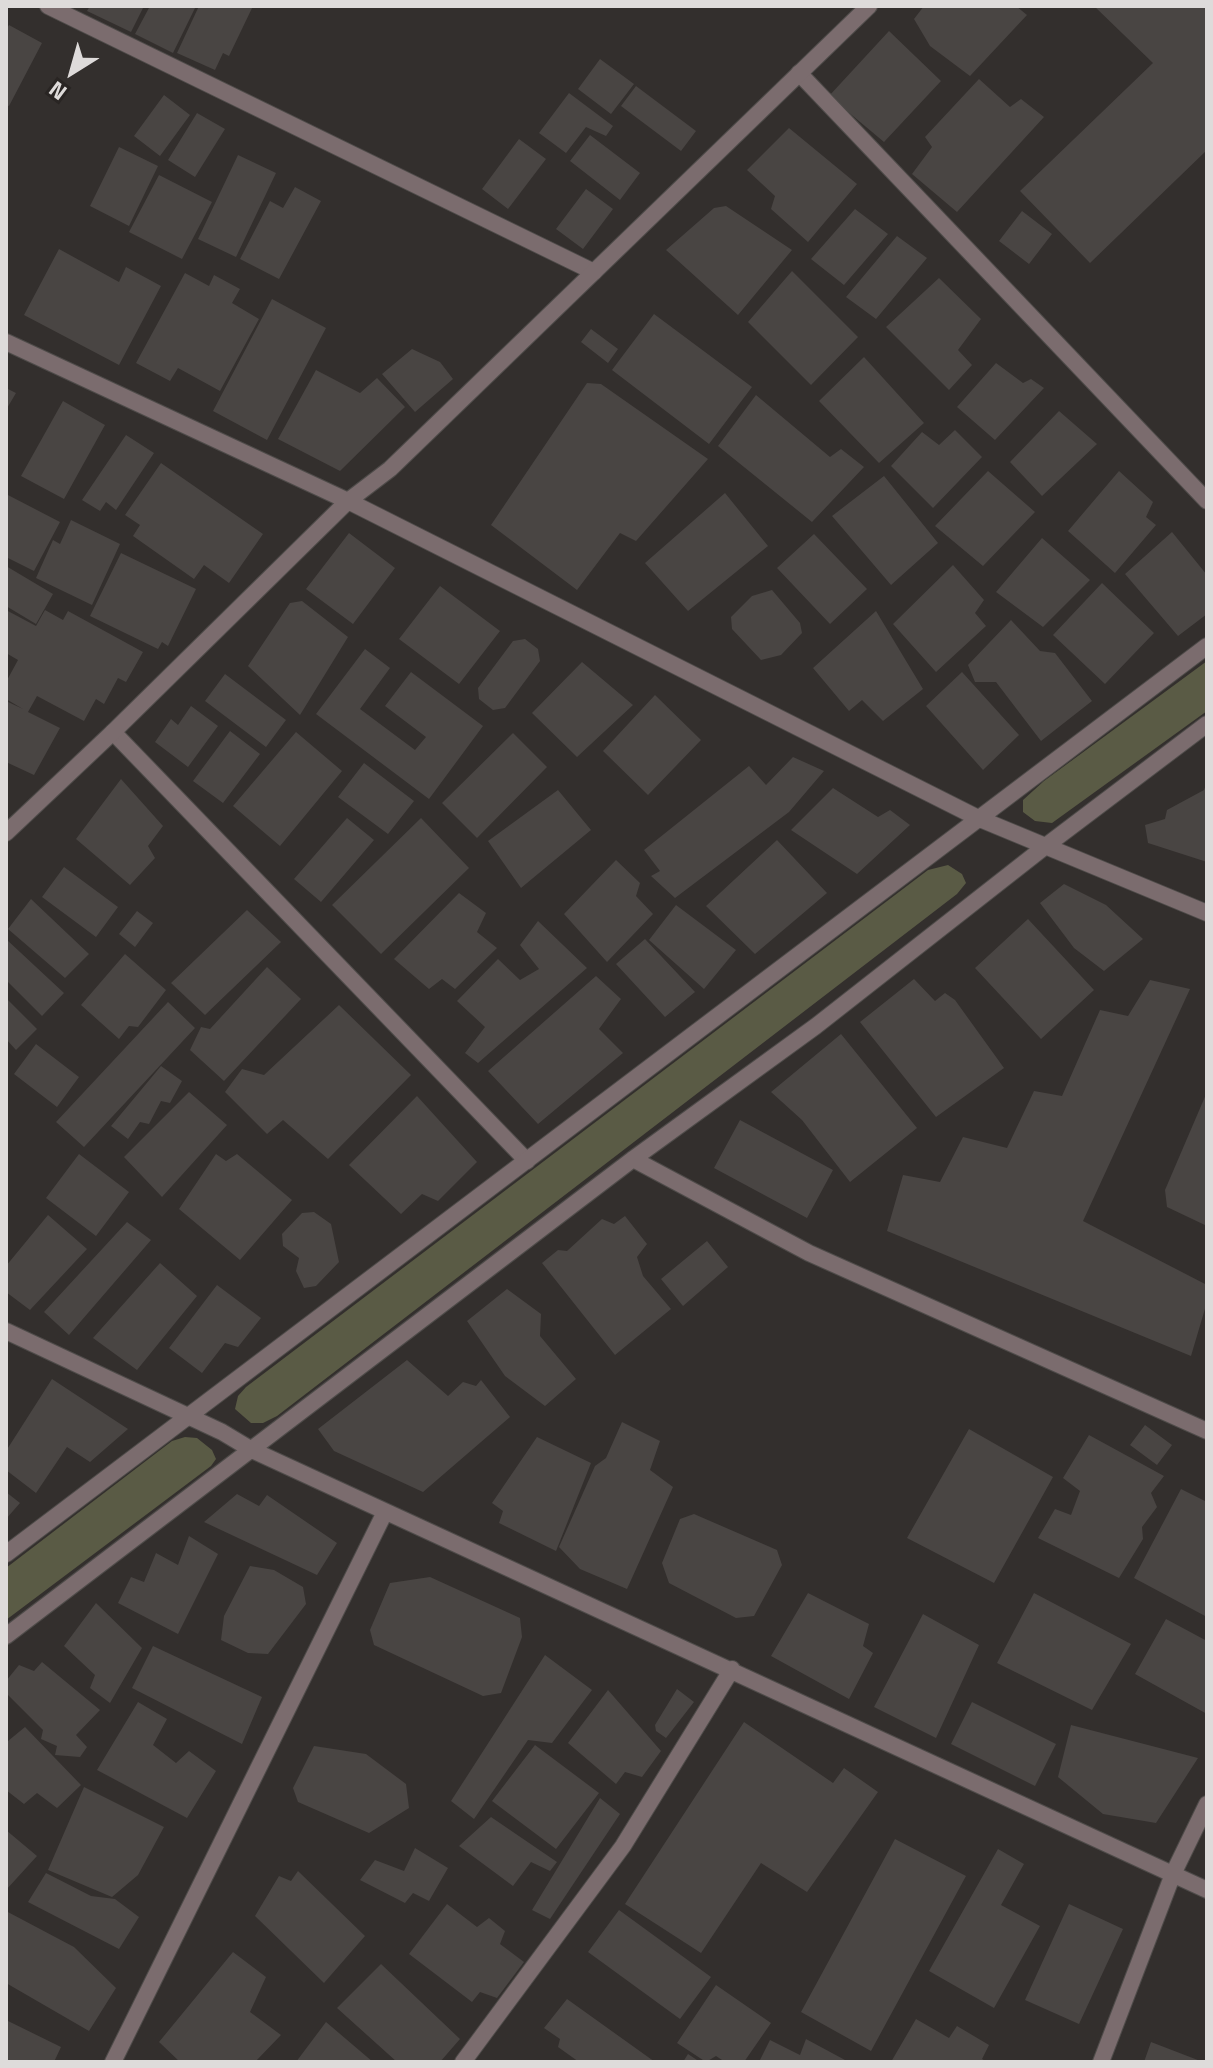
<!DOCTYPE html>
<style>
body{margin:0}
#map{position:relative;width:1213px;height:2068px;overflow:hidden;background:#332f2d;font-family:"Titillium Web",sans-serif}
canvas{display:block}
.frame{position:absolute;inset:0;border:8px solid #dedbda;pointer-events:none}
.north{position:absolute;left:32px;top:32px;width:80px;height:80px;-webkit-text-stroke:6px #292523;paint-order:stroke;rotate:217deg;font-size:22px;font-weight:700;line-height:32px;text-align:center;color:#dedbda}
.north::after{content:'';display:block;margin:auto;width:28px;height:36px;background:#dedbda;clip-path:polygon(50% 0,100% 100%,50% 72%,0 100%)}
</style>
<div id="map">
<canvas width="1213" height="2068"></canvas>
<div class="frame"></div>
<div class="north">N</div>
</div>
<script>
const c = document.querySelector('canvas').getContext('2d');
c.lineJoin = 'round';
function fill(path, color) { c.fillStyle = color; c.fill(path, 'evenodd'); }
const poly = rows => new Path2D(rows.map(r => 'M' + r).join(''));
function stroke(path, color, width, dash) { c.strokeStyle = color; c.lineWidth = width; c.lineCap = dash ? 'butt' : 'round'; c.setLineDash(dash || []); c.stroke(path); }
const green = poly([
 [1207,661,1207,711,1052,823,1035,821,1023,812,1023,800,1044,781],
 [948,865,962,874,966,883,957,894,277,1416,263,1423,251,1423,235,1409,238,1396,246,1387,928,870],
 [185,1437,197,1438,212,1450,216,1459,211,1466,6,1620,6,1568,172,1441]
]);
const building = poly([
 [90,6,144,6,131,32,87,11],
 [150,6,196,6,173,53,135,34],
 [199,6,253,6,229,56,223,53,215,70,177,53],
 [924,6,1016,6,1027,15,970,76,930,46,914,19],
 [1094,6,1207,6,1207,150,1090,263,1020,191,1153,63],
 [9,25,42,43,9,106,6,105,6,30],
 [889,31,941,81,884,142,829,96],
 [600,59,634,84,611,114,578,89],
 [979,79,1010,107,1021,99,1044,117,957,212,912,174,932,147,925,137],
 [636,86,696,131,681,151,621,106],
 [569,93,613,126,606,136,586,127,566,153,539,133],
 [164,95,190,115,160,156,134,136],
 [197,113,225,129,195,177,168,160],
 [789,128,857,184,808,242,771,209,775,196,747,170],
 [590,135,640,173,620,200,570,161],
 [519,139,546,159,508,209,482,189],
 [119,147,158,166,129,226,90,206],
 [238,155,276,173,236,257,198,239],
 [159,175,212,202,182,259,129,232],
 [295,187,321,201,279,279,240,259,270,201,283,208],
 [586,189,613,209,583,249,556,229],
 [726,206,792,250,738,315,666,250,714,208],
 [855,209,888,234,844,285,811,259],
 [1022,211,1052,234,1029,264,999,241],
 [897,236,927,258,876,319,846,297],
 [59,249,119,282,126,267,161,286,119,365,24,315],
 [792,271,858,337,811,385,748,322],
 [185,273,209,286,214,275,240,289,232,303,259,319,220,391,178,368,170,381,136,363],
 [939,278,981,319,958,350,972,365,949,390,886,327],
 [272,299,326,328,267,440,213,411],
 [654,314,752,387,709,444,612,370],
 [591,329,618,349,608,363,581,342],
 [412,349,440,362,453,379,415,412,382,374],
 [864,357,924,423,879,463,819,401],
 [996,363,1023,383,1031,379,1044,388,995,440,957,407],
 [316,370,360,393,377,378,405,407,340,471,278,439],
 [587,383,601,384,708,459,636,541,620,533,577,590,491,525],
 [6,388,16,393,6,410],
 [756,395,830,457,841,449,864,467,812,522,718,446],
 [63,401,105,425,64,499,21,476],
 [1059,411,1097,444,1042,496,1010,462],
 [955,430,982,457,933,508,891,466,922,432,939,445],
 [126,435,154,453,116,510,106,502,100,511,82,500],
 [161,463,263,534,229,583,204,565,194,579,133,536,140,525,125,515],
 [988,471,1035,512,983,566,935,526],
 [1119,471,1153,502,1146,517,1156,525,1115,573,1068,531],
 [884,476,938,543,891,585,832,516],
 [725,493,768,546,688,611,645,563],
 [6,494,60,522,34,571,6,557],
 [71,520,120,544,92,605,36,578,53,540,60,544],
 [1172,532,1207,575,1207,614,1178,636,1125,574],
 [349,533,395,568,353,624,306,589],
 [814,534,867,589,830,624,777,568],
 [1042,538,1090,580,1043,627,996,592],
 [121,553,196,589,168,646,162,642,158,649,90,616],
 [953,565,984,600,975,613,986,626,936,672,893,624],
 [6,566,53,594,36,624,6,606],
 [1102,583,1154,633,1105,684,1053,635],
 [440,586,500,631,459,684,399,639],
 [772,590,800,623,802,633,781,655,761,660,732,629,731,617,752,596],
 [302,601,348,637,300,715,248,666,290,603],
 [6,610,36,626,45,610,63,620,68,611,143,652,126,682,118,678,104,704,96,699,84,721,37,696,28,712,60,728,34,775,6,762,6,701,23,709,6,699,6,682,18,660,6,653],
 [876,611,923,689,883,721,862,700,849,711,813,668],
 [1011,620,1040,651,1055,653,1092,701,1041,741,996,682,975,682,968,665],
 [525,639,538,649,540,661,505,708,493,710,479,699,478,688,513,641],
 [365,649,390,668,360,709,415,750,426,737,385,706,411,672,483,726,429,799,316,714],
 [582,662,633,705,577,757,532,713],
 [962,672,1019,735,983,770,926,706],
 [225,674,286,720,266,747,205,701],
 [655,695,701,740,648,795,603,751],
 [191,706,218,726,188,767,155,742,171,719,178,725],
 [230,731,260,754,223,803,193,781],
 [296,732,342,771,280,846,233,806],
 [513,733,547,767,477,838,442,803],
 [793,757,824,771,789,812,675,898,651,876,660,871,644,850,749,766,766,785],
 [364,763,414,801,388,834,338,797],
 [121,779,163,826,148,846,155,858,130,885,76,839],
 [1207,782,1207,862,1148,843,1145,825,1165,819,1167,810,1204,790],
 [833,788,878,817,890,810,910,825,857,874,791,830],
 [558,790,591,830,521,888,488,841],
 [347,818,374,840,321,902,294,879],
 [421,818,469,868,381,954,332,905],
 [777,840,827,893,755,954,706,906],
 [616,860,640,883,636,896,653,914,607,962,564,914],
 [64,867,118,907,96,937,42,897],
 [1064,884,1106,905,1143,939,1104,971,1074,948,1040,903],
 [459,893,486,913,477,932,497,948,455,989,442,979,429,989,394,959],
 [31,899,89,954,65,978,8,929],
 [676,905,736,950,704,989,649,940],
 [247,910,281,942,205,1015,171,983],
 [137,911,153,923,135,947,119,934],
 [1028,919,1094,990,1041,1039,975,968],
 [538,921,587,968,478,1063,465,1053,485,1027,457,1001,498,959,520,980,539,969,520,945],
 [6,939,64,993,42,1016,6,980],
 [645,939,695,992,665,1017,616,964],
 [125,954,166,990,138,1027,129,1026,119,1039,81,1005],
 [267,967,301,999,224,1081,190,1050,201,1027,210,1029],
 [596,976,621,999,599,1029,623,1053,538,1124,488,1071],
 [914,979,935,1001,945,993,955,1000,1004,1068,936,1117,860,1022],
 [1150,980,1190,989,1083,1221,1207,1285,1207,1302,1191,1356,887,1231,903,1175,940,1182,963,1137,1007,1148,1034,1091,1062,1096,1100,1010,1128,1016],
 [6,998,37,1029,16,1050,6,1039],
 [168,1002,195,1028,84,1147,56,1122],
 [339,1005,411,1075,328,1159,283,1120,267,1134,225,1092,242,1069,264,1075],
 [841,1034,917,1128,850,1182,802,1120,771,1092],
 [36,1044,79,1077,57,1107,14,1074],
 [161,1066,182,1081,170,1103,161,1101,149,1124,140,1122,128,1139,111,1126],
 [189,1092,227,1125,162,1197,124,1157],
 [1207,1092,1207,1226,1167,1207,1165,1190],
 [417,1096,477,1162,438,1201,422,1194,401,1214,349,1165],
 [740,1120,833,1170,807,1218,714,1168],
 [79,1154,129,1192,96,1236,46,1198],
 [216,1154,226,1161,237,1154,292,1200,240,1260,179,1209],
 [314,1212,331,1224,339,1262,316,1286,304,1288,296,1271,299,1258,283,1246,282,1234,302,1213],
 [48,1215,87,1249,30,1310,6,1292,6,1266],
 [625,1216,647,1244,637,1257,643,1276,671,1309,615,1355,542,1263,558,1250,567,1251,602,1219,614,1224],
 [127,1222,151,1240,69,1335,44,1312],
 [707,1241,728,1267,683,1306,661,1279],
 [160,1263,197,1296,137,1370,93,1338],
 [217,1285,261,1318,238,1347,225,1343,202,1373,169,1348],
 [507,1289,541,1314,540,1336,576,1379,545,1406,505,1376,467,1321],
 [407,1360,448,1396,463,1382,476,1386,481,1380,510,1417,423,1492,334,1451,318,1429],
 [52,1379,128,1429,90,1462,67,1447,36,1493,6,1470,6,1451],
 [622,1422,660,1441,650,1470,673,1487,627,1589,580,1569,559,1547,595,1466,606,1458],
 [1145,1425,1172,1445,1157,1465,1130,1445],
 [969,1429,1053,1477,994,1583,907,1538],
 [1089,1435,1164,1476,1151,1493,1157,1507,1142,1527,1143,1539,1119,1578,1038,1538,1055,1509,1071,1515,1080,1491,1063,1478],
 [537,1437,591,1463,556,1551,499,1523,503,1511,492,1503],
 [1181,1489,1207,1502,1207,1617,1134,1578],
 [6,1492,20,1503,6,1519],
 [237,1494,259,1506,267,1495,337,1543,317,1575,204,1522],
 [694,1514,777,1550,782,1565,754,1616,736,1618,669,1583,662,1563,680,1519],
 [189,1536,218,1554,178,1634,118,1603,131,1577,144,1582,156,1553,178,1565],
 [250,1566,274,1570,303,1587,306,1604,268,1654,248,1653,221,1640,224,1616],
 [430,1577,520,1618,522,1637,501,1693,483,1696,374,1645,370,1630,390,1583],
 [808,1593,869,1624,863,1646,873,1653,849,1699,771,1656],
 [1034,1593,1131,1644,1092,1710,997,1663],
 [96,1603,142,1648,110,1703,90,1688,95,1675,64,1646],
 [923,1614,979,1645,936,1738,874,1707],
 [1166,1619,1207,1641,1207,1714,1135,1674],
 [153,1646,262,1697,242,1744,132,1688],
 [545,1655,592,1690,552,1743,528,1740,474,1819,451,1801],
 [42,1662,100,1710,76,1735,87,1747,80,1757,55,1755,57,1746,41,1739,43,1730,6,1693,6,1681,19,1665,34,1671],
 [677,1689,694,1702,666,1738,656,1731,655,1725],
 [608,1690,661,1751,642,1777,625,1772,616,1784,568,1743],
 [138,1702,167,1719,153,1745,176,1763,189,1751,216,1771,187,1818,97,1770],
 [972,1702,1056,1744,1035,1786,951,1744],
 [744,1722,833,1783,844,1768,878,1792,807,1892,761,1863,701,1953,625,1904],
 [1071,1725,1198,1758,1156,1823,1103,1814,1058,1777],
 [25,1727,81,1785,57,1808,37,1793,24,1804,6,1790,6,1738,8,1741],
 [535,1745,599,1793,556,1849,492,1801],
 [314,1746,366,1754,406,1784,409,1808,369,1833,298,1802,293,1788],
 [84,1787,164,1827,138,1875,112,1897,48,1870],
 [600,1798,620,1814,550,1919,532,1910],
 [491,1817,557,1862,550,1871,531,1862,513,1886,459,1846],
 [6,1830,37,1856,6,1890],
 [895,1839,966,1876,871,2051,801,2012],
 [415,1848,448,1868,429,1901,413,1893,405,1903,360,1880,375,1860,404,1871],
 [998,1849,1024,1864,1001,1905,1040,1926,994,2008,929,1971],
 [298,1871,365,1936,324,1983,255,1916,279,1876,291,1881],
 [46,1873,91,1896,115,1899,139,1917,119,1949,28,1902],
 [447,1904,477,1927,489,1918,505,1931,500,1944,524,1962,497,1998,480,1992,472,2002,409,1954],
 [1069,1904,1123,1929,1079,2024,1025,2000],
 [619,1910,711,1977,680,2019,588,1952],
 [6,1911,74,1947,116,1988,89,2031,6,1983],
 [233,1952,266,1977,250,2012,281,2035,255,2062,180,2062,159,2042],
 [381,1964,460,2039,440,2062,397,2062,337,2008],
 [716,1985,771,2023,744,2062,725,2062,716,2056,706,2062,677,2043],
 [567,1999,655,2062,579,2062,558,2047,560,2039,544,2028],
 [916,2019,949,2038,957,2026,989,2045,982,2059,987,2062,891,2062],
 [6,2020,61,2047,54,2062,6,2062],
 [326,2022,373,2062,296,2062],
 [806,2039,845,2060,843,2062,759,2062,770,2040,800,2055],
 [1151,2042,1203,2062,1144,2062],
 [688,2054,700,2062,683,2062]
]);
const lane = poly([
 [48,6,594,272],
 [799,73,1207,501],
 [113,732,527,1161]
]);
const street = poly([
 [6,342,348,501,980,819,1207,913],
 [6,833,113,732,348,501,390,469,869,6],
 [633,1159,809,1253,1207,1431],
 [6,1331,222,1432,252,1450,1207,1890],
 [6,1554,1207,646],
 [6,1636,633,1159,816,1026,1047,845,1207,724],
 [113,2062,385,1512],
 [463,2062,623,1846,732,1669],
 [1101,2062,1173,1874,1207,1804]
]);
fill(green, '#5a5b45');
fill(building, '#494543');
stroke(lane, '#4e4b49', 18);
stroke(street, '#4e4b49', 18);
stroke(lane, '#7b6c6e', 16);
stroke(street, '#7b6c6e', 16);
</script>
